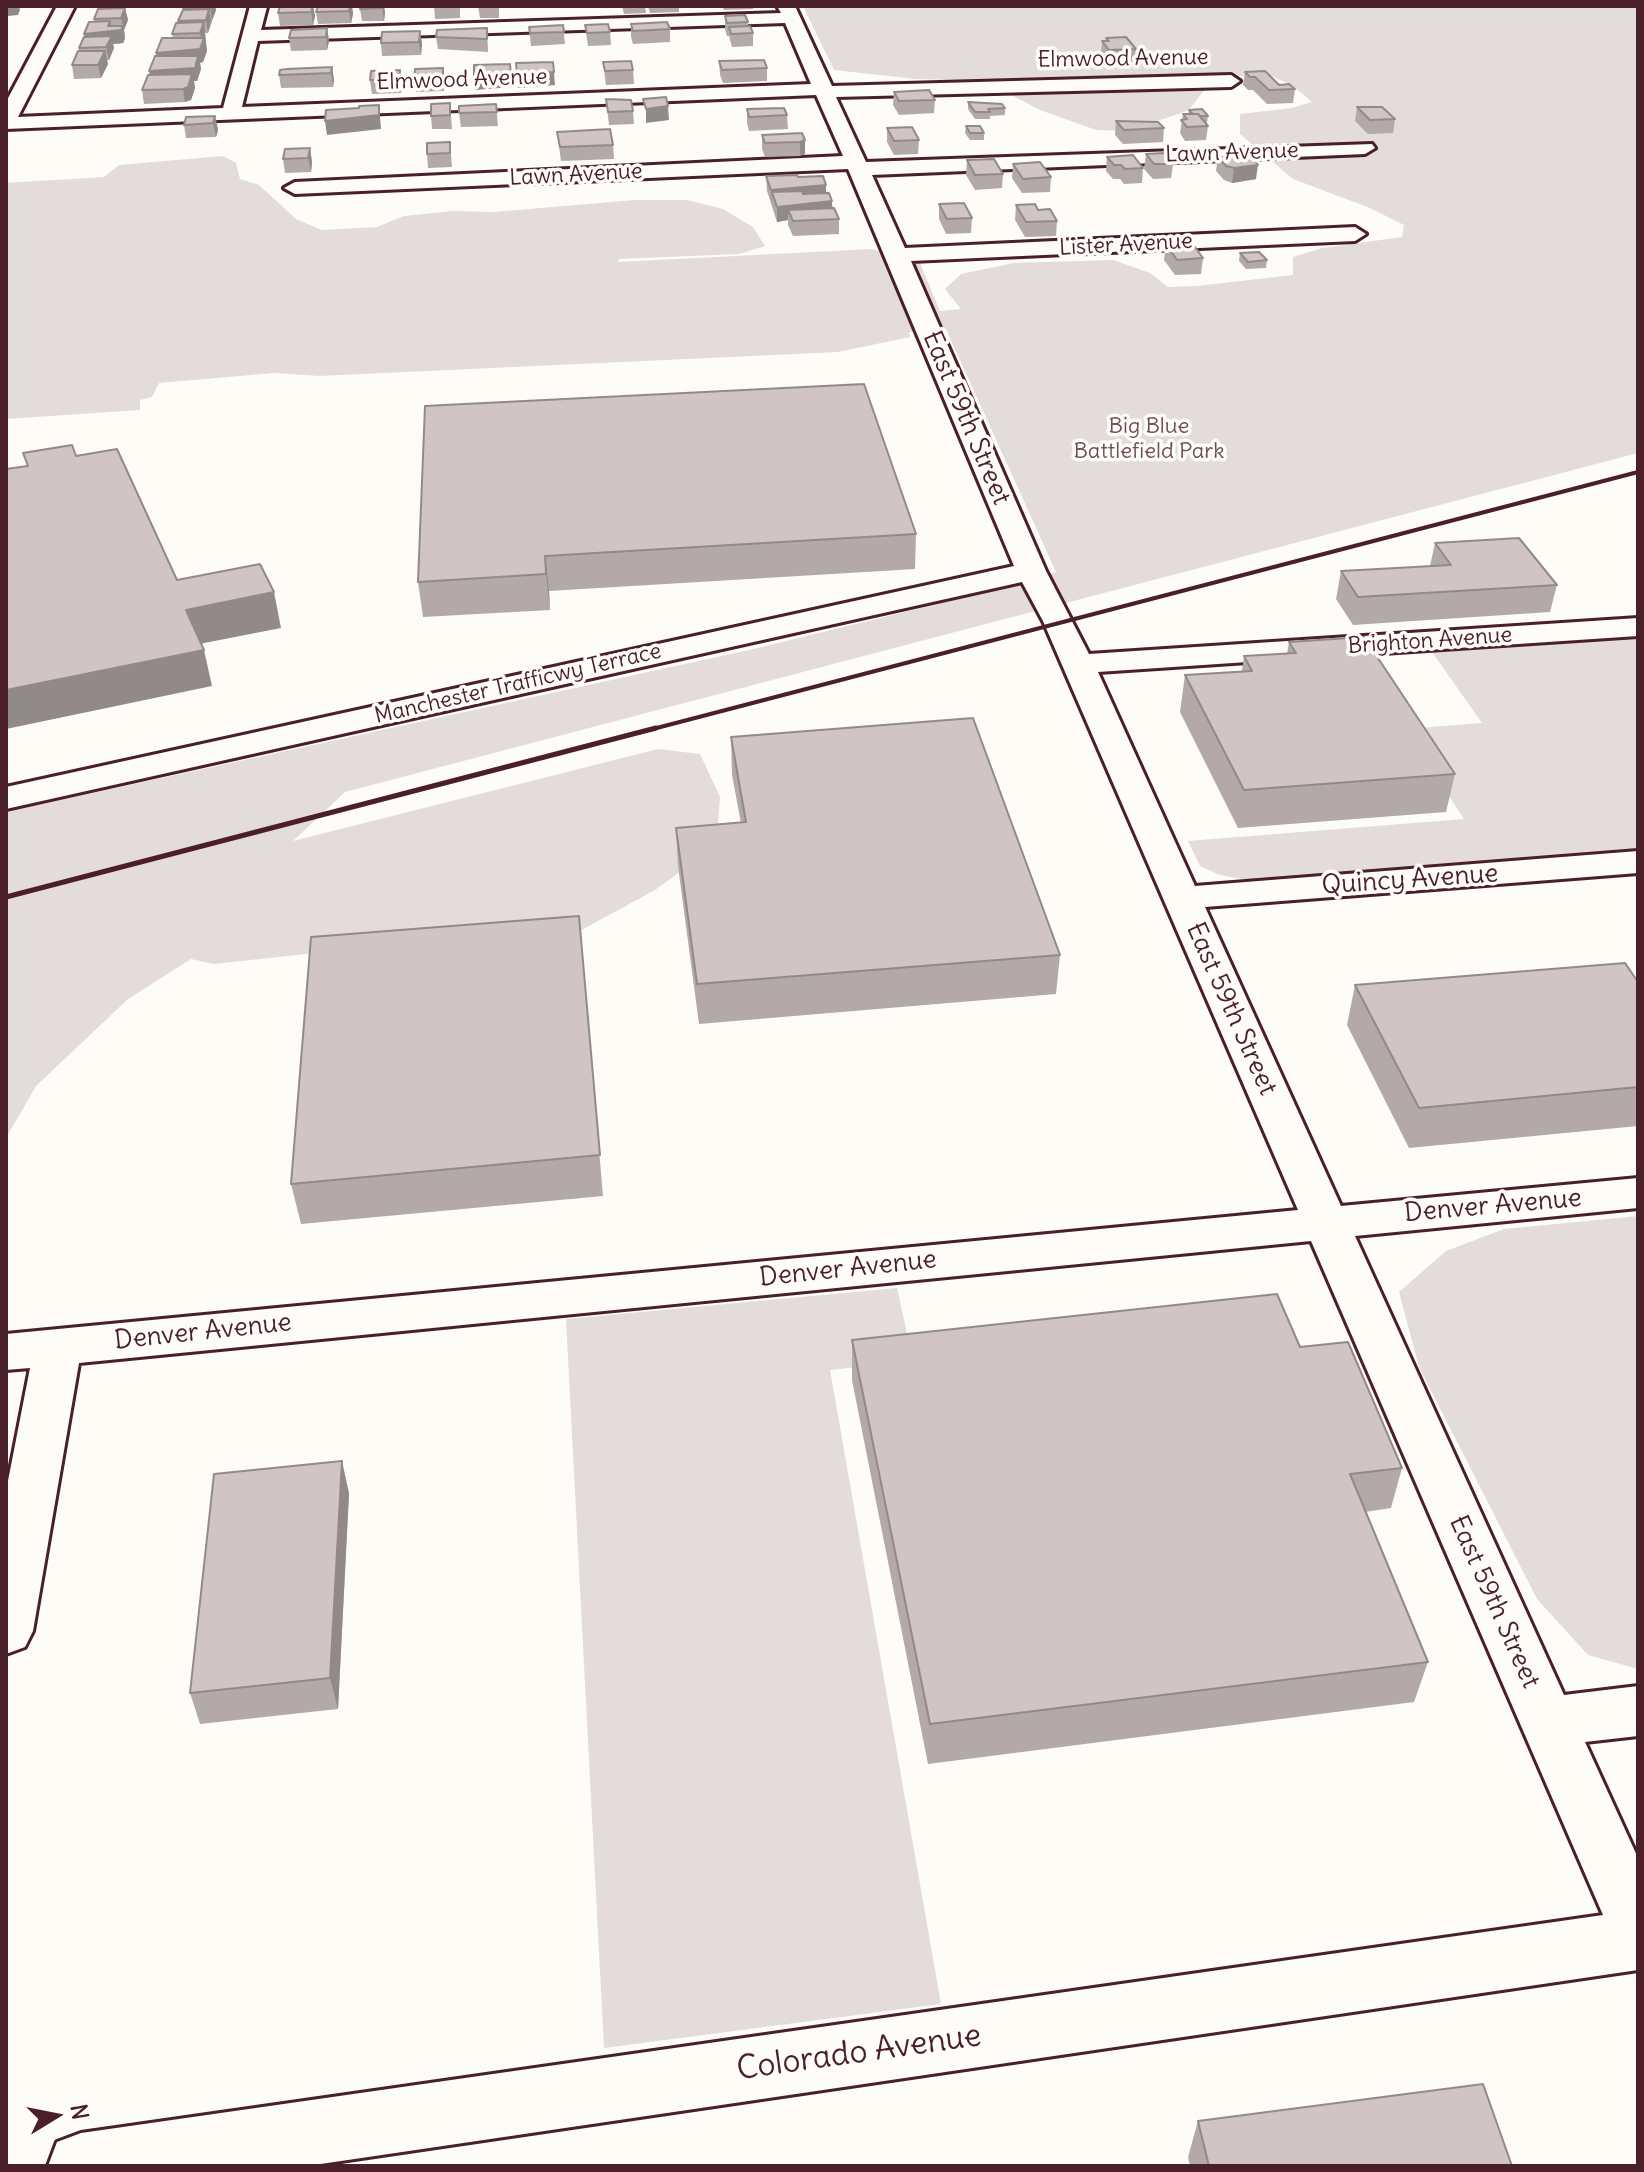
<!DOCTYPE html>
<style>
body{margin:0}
#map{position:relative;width:1644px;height:2172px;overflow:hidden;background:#fdfcf7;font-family:Delius,sans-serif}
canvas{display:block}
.frame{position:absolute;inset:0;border:8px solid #4a1f2b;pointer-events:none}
.north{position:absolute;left:16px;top:2076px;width:80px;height:80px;-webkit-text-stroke:6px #fdfcf7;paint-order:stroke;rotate:80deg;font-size:22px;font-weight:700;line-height:32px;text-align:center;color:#4a1f2b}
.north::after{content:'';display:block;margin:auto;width:28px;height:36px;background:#4a1f2b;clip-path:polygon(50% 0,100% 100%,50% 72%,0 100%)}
</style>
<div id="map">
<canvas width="1644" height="2172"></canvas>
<div class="frame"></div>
<div class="north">N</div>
</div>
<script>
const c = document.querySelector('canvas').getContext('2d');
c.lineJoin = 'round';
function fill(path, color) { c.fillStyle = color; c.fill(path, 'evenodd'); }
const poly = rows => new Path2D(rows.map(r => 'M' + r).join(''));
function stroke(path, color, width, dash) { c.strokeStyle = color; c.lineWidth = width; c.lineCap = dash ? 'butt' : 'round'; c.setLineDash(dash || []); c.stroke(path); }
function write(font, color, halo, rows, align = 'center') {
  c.font = font + ' Delius,sans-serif'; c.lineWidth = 7; c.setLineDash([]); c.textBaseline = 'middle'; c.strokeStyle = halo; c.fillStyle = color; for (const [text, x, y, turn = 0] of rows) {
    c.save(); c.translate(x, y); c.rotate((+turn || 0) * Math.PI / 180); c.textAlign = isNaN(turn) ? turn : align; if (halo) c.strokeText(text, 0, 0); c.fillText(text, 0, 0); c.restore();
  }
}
const green = poly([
 [803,6,1638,6,1638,453,345,792,293,841,658,749,700,754,720,797,716,846,655,890,565,939,315,953,214,964,191,959,128,999,36,1086,6,1138,6,812,749,650,1016,585,1056,572,946,329,909,332,910,337,838,352,319,376,274,373,159,383,152,397,140,400,140,410,6,419,6,183,104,177,119,165,223,156,236,163,240,179,259,185,296,219,322,230,377,227,404,216,453,211,494,212,634,200,687,200,723,209,753,227,765,246,739,254,619,259,618,262,872,249,920,263,940,311,961,309,945,289,961,274,1014,263,1113,260,1150,273,1168,287,1197,286,1293,275,1293,257,1322,248,1402,237,1404,225,1370,208,1293,179,1240,134,1240,114,1292,108,1312,102,1292,85,1271,76,1215,76,1189,110,1129,131,1096,130,1040,110,984,81,916,79,834,70],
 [1638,637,1638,851,1259,882,1220,875,1200,866,1188,841,1464,819,1405,729,1482,723,1432,652],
 [1638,1216,1638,1669,1588,1655,1537,1599,1419,1367,1399,1292,1446,1251,1504,1229],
 [897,1288,913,1361,830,1370,941,2004,604,2048,566,1319]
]);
const minor = poly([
 [57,6,75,6,18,117,223,108,250,6,267,7,261,30,781,13,777,6,795,6,832,86,1231,75,1240,81,1231,87,836,97,866,162,1372,144,1375,148,1365,154,872,175,905,248,1355,227,1366,234,1355,241,911,261,1046,571,1089,654,1638,618,1638,636,1098,672,1195,886,1638,851,1638,873,1205,907,1341,1206,1638,1178,1638,1208,1355,1236,1564,1695,1638,1686,1638,1736,1585,1742,1638,1858,1638,1970,307,2166,48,2166,57,2142,81,2133,1603,1915,1311,1241,79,1363,33,1631,25,1647,6,1654,6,1491,30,1368,6,1370,6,1334,1298,1210,1043,621,1022,582,6,809,6,787,1014,566,848,169,295,194,284,188,295,182,843,156,816,95,6,129,6,102,57,6],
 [785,23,811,84,242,107,258,41,785,23]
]);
const railFar1 = poly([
 [649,730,1638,472]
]);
const rail = poly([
 [6,897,656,728]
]);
const wall = poly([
 [184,6,215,6,216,10,208,33,205,33,205,39,207,51,203,62,200,63,201,69,197,81,194,81,195,88,191,100,185,102,144,104,142,90,157,56,156,53,173,38,172,34,179,23,178,21],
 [313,6,315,16,313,25,280,26,278,13],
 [352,6,353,14,351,23,318,24,316,12],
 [384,6,385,13,384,21,362,21,360,9],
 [434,6,460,6,460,18,435,19],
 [478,6,499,6,499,18,480,18],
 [622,6,645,6,646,13,624,14],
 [648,6,679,6,679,12,650,13],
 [722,6,753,6,753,9,724,10],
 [125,8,128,20,124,30,125,38,123,43,113,44,114,48,109,60,107,60,108,64,101,78,74,79,72,65,79,51,79,48,84,37,84,34,95,22,94,19],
 [725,16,748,22,748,26,753,33,753,46,732,47,729,36,727,36,725,29],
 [631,24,670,29,670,42,633,44,631,37],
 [563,25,565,44,531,46,529,27],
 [585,25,610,32,611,45,588,46],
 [327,28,329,41,327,50,291,51,289,38],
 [487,28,488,52,438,49,436,37],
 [420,31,422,44,421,55,382,56,381,43],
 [1106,38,1136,49,1135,62,1108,63,1101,54,1102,41,1106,41],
 [719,61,767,68,767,81,723,83,720,75],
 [603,62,633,70,634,84,606,85],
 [332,67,334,80,333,87,281,88,279,75],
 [443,68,444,91,416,92,414,78],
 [400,70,402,83,401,93,372,94,370,80],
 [1245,72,1295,89,1293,103,1267,104,1253,90,1248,90,1243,85],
 [894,92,935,100,934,113,899,115,893,105],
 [606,99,633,111,634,124,609,125],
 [968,102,1005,108,1005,115,990,116,990,119,975,119,968,109],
 [450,103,452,129,432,129,431,116],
 [496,104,498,126,461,127,459,113],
 [1357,107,1395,119,1393,133,1368,134,1355,121],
 [747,109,787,115,788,129,749,131,747,123],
 [1189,110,1208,116,1207,123,1205,123,1208,126,1206,140,1185,141,1180,133,1183,114,1188,114],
 [215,116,218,130,216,137,186,138,184,125],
 [1116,121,1164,128,1163,142,1123,144,1115,135],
 [966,126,984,133,984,140,970,140,965,133],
 [887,128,919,140,918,154,894,155,887,142],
 [557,132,613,145,614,159,561,161],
 [802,133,805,154,800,156,765,157,762,149,762,135],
 [450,142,452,167,428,168,427,154],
 [310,148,312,162,311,172,285,173,283,159],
 [1146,154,1173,164,1171,178,1153,179,1144,169],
 [1107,157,1143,168,1142,183,1124,184,1120,179,1113,179,1106,171],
 [1218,157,1256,179,1232,183,1224,180,1216,171],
 [967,160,1003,174,1002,188,975,190,966,175],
 [1013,164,1051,177,1050,192,1022,193,1012,178],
 [766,176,798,177,826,193,839,219,839,234,793,236,788,225,788,220,777,222,767,191],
 [939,204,972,218,971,233,946,234,939,219],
 [1016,205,1038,210,1057,221,1056,236,1025,237,1015,220],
 [1166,244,1203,258,1201,274,1175,275,1164,260],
 [1240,253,1267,260,1266,268,1246,269,1239,261],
 [425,406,916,534,915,569,549,591,550,610,423,617,418,582],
 [1435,543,1557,585,1550,612,1353,625,1336,599,1341,571,1430,566],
 [1289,642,1455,774,1446,812,1238,828,1180,712,1185,675,1242,671,1244,656,1287,654],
 [731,737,1060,955,1056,994,699,1024,678,866,676,828,741,823,732,775],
 [579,916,603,1196,301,1224,291,1184],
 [1638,982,1638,1126,1409,1148,1347,1025,1355,985],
 [852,1340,1300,1347,1402,1468,1391,1508,1365,1512,1428,1662,1414,1702,928,1764,852,1380],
 [349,1493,338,1709,200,1724,190,1693],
 [1198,2121,1512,2166,1190,2166,1188,2157]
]);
const shadedWall = poly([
 [6,6,19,6,20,10,18,15,8,16,8,18,6,22],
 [210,6,215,6,216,10,212,20],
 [313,6,315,16,313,25,311,12],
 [350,6,352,6,353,14,351,23,349,11],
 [382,6,384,6,385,13,384,21],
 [125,8,128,20,124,30,125,38,123,43,113,44,114,48,109,60,106,47,86,46,84,34,110,21,112,31,123,26,121,18],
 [209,9,211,22,208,33,206,20],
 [204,22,207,51,203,62,200,63,201,69,197,81,194,81,195,88,191,100,185,102,183,89,152,84,149,71,159,66,156,53,202,45,200,33],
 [327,28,329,41,327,50,326,37],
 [420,31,422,44,421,55,419,42],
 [105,51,108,64,101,78,98,65],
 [332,67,334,80,333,87,331,73],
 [400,70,402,83,401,93,399,79],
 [554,72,555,85,518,88,517,75],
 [511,74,512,87,475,90,474,77],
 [379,105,381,129,327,135,325,121],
 [668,106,669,120,646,123,646,109],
 [215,116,218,130,216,137,213,123],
 [805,140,805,154,800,156,800,142],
 [310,148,312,162,311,172,308,158],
 [1258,165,1256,179,1232,183,1234,168],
 [826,185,826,199,772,192,772,204,771,190],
 [832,201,832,216,788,210,788,220,777,222,777,207],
 [545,556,549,591,550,610,546,574],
 [274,592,281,628,194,645,186,610],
 [204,650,212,686,6,729,6,690],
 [342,1461,349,1493,338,1709,330,1678]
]);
const building = poly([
 [184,6,210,6,210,8,183,8,184,6],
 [280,6,313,6,311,12,278,13,280,6],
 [318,6,350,6,349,11,316,12,318,6],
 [361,6,382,6,382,8,360,9,361,6],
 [125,8,121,18,94,19,98,9,125,8],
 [209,9,206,20,178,21,183,10,209,9],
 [745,15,748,22,727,23,725,16,745,15],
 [110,21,108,26,123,26,121,30,84,34,89,22,110,21],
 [204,22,200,33,172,34,176,23,204,22],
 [667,22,670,29,633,31,631,24,667,22],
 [608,24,610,32,587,33,585,25,608,24],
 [563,25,564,32,530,33,529,27,563,25],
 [750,26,753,33,731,34,729,27,750,26],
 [327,28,326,37,289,38,291,30,327,28],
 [487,28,487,39,436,37,437,30,487,28],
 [420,31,419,42,381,43,382,32,420,31],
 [112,36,106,47,79,48,84,37,112,36],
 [1126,37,1136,49,1109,50,1102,41,1109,41,1106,38,1126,37],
 [162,38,204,38,200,49,156,53,162,38],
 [78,51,105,51,98,65,72,65,78,51],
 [155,56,198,56,195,68,149,71,155,56],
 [764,60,767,68,722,70,719,61,764,60],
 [631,61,633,70,605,71,603,62,631,61],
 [553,62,554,72,517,75,516,63,553,62],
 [510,64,511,74,474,77,474,65,510,64],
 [332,67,331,73,279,75,280,70,287,69,332,67],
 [443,68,443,77,414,78,415,69,443,68],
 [400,70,399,79,370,80,371,71,400,70],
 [1265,71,1279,85,1289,84,1295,89,1269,90,1255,77,1250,77,1245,72,1265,71],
 [192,74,188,87,183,89,142,90,148,75,192,74],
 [929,90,935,100,899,101,894,92,929,90],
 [666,97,668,106,646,109,643,99,666,97],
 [606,99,631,100,633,111,608,112,606,99],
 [968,102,1002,104,1005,108,988,109,990,112,975,112,968,102],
 [450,103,450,115,431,116,431,104,450,103],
 [496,104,497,112,459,113,459,106,496,104],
 [379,105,379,115,325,121,326,110,359,108,359,106,379,105],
 [1357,107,1382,107,1395,119,1370,120,1357,107],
 [784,108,787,115,749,117,747,109,784,108],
 [1202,109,1208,116,1200,116,1198,114,1193,114,1189,110,1202,109],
 [1183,114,1198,114,1208,126,1187,127,1181,120,1187,119,1183,114],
 [215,116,213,123,184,125,186,117,215,116],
 [1116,121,1158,122,1164,128,1124,130,1116,121],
 [966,126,980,126,984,133,970,133,966,126],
 [912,127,919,140,894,141,887,128,912,127],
 [610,129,613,145,560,147,557,132,610,129],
 [802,133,805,140,800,142,765,143,762,135,802,133],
 [450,142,450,153,427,154,427,143,450,142],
 [310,148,308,158,283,159,285,149,310,148],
 [1164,153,1173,164,1154,164,1146,154,1164,153],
 [1133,155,1143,168,1125,169,1121,165,1114,165,1107,157,1133,155],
 [1250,155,1258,165,1234,168,1226,166,1218,157,1250,155],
 [994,159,1003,174,975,175,967,160,994,159],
 [1040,162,1051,177,1023,179,1013,164,1040,162],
 [797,175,798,177,823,176,826,185,771,190,766,176,797,175],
 [802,191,803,194,829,193,832,201,777,207,772,192,802,191],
 [964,203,972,218,947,219,939,204,964,203],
 [1035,204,1038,210,1050,209,1057,221,1026,222,1016,205,1035,204],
 [834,208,839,219,793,221,788,210,834,208],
 [1192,243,1203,258,1177,260,1166,244,1192,243],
 [1259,252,1267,260,1248,262,1240,253,1259,252],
 [864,384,916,534,545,556,546,574,418,582,425,406,864,384],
 [72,445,76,456,117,449,177,580,260,564,274,592,186,610,204,650,6,690,6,469,28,466,23,453,72,445],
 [1519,538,1557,585,1358,597,1341,571,1451,565,1435,543,1519,538],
 [1364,637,1455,774,1244,790,1185,675,1252,671,1244,656,1296,653,1289,642,1364,637],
 [973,718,1060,955,697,984,676,828,746,822,731,737,973,718],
 [579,916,600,1155,291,1184,311,937,579,916],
 [1625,963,1638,982,1638,1087,1419,1108,1355,985,1625,963],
 [1277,1294,1300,1347,1348,1342,1402,1468,1350,1474,1428,1662,930,1724,852,1340,1277,1294],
 [342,1461,330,1678,190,1693,214,1474,342,1461],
 [1483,2084,1512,2166,1209,2166,1198,2121,1483,2084]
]);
const farStreetnames = [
 ["Elmwood Avenue",1123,59,-1],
 ["Elmwood Avenue",462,80,-2],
 ["Lawn Avenue",1232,153,-2],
 ["Lawn Avenue",576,175,-3],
 ["Lister Avenue",1126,245,-3],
 ["Brighton Avenue",1430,641,-4],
 ["Manchester Trafficwy Terrace",518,684,-13]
];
const farParknames = [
 ["Big Blue",1149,427],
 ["Battlefield Park",1149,452]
];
const streetNames = [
 ["East 59th Street",966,418,67],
 ["Quincy Avenue",1410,880,-4],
 ["East 59th Street",1231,1009,66],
 ["Denver Avenue",1493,1206,-5],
 ["Denver Avenue",848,1269,-6],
 ["Denver Avenue",203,1332,-6],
 ["East 59th Street",1494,1602,66]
];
const nearStreetnames = [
 ["Colorado Avenue",859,2053,-8]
];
fill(green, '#e3dcda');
stroke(minor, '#4a1f2b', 6);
fill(minor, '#fdfcf7');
stroke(railFar1, '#4a1f2b', 4);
stroke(rail, '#4a1f2b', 5);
fill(wall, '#b3a9a9');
fill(shadedWall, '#928a89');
fill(building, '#d0c5c4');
stroke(building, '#928a89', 2);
write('22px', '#4a1f2b', '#fdfcf7', farStreetnames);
write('22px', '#704e57', '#fdfcf7', farParknames);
write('26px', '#4a1f2b', '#fdfcf7', streetNames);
write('32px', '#4a1f2b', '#fdfcf7', nearStreetnames);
</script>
